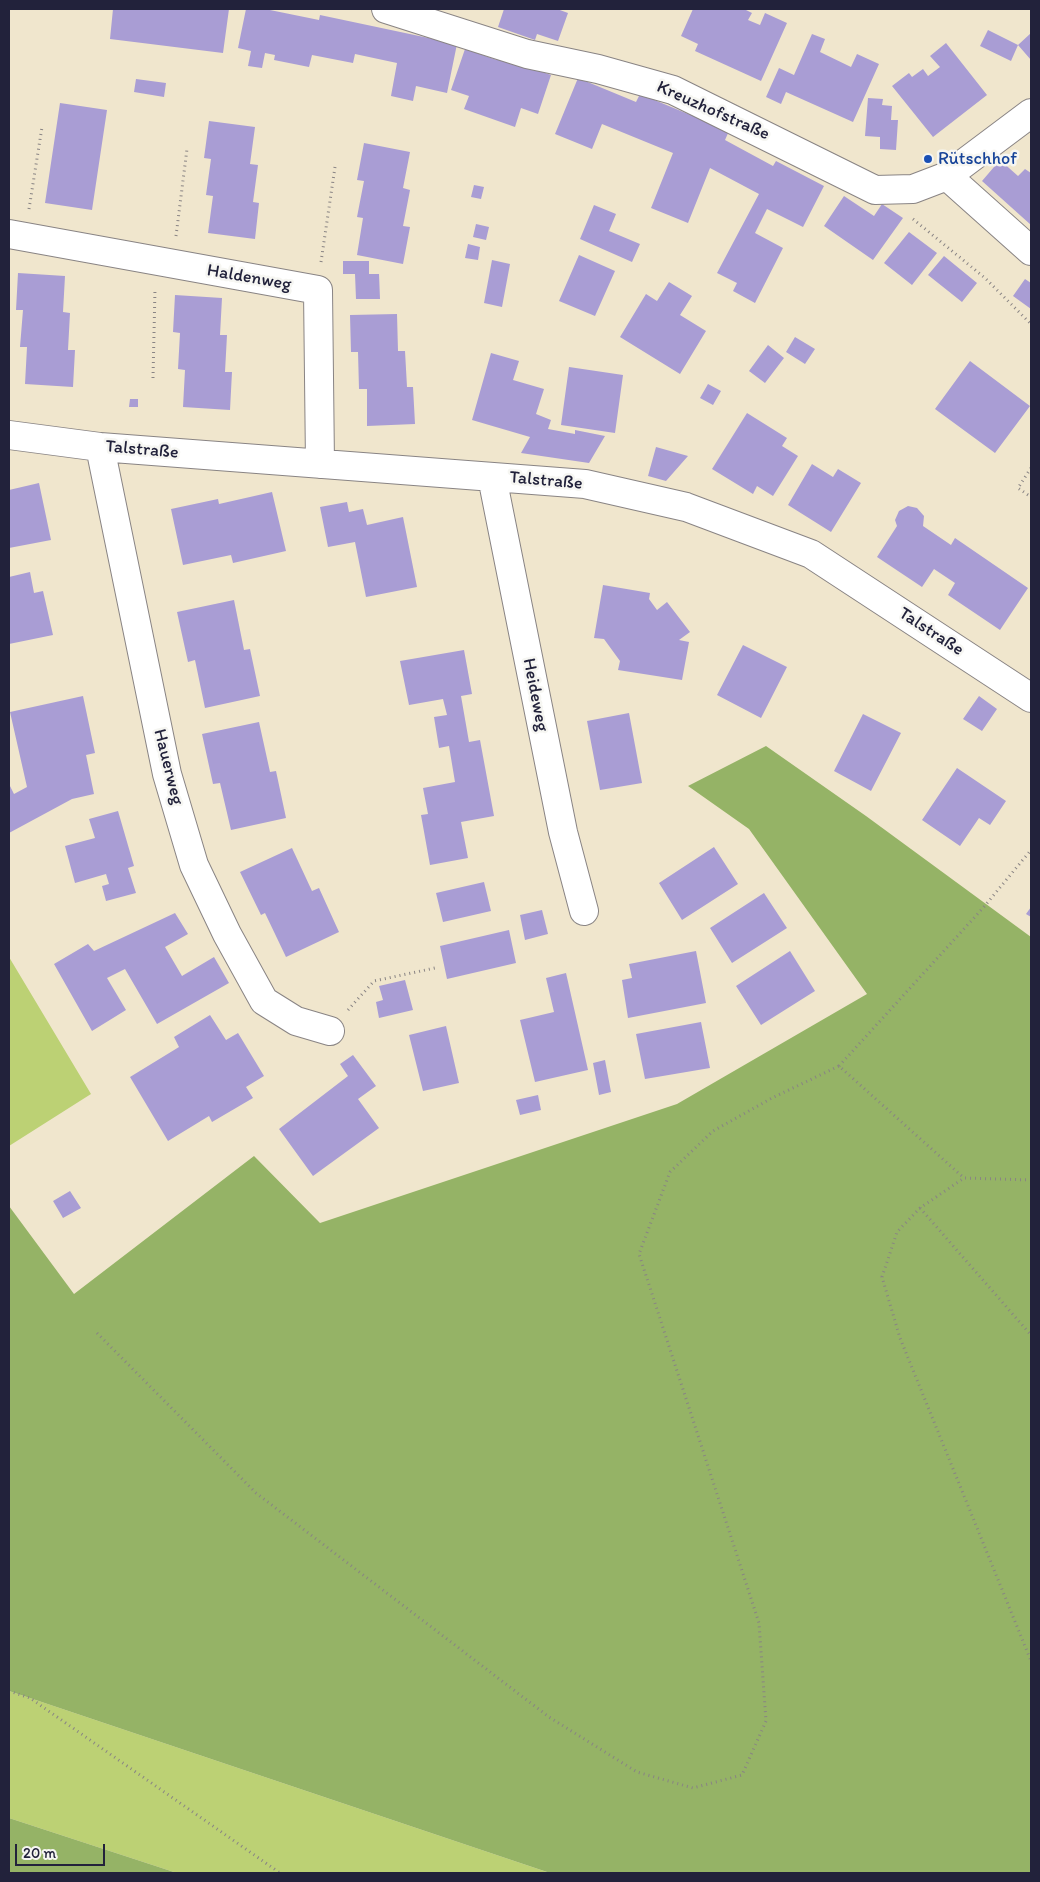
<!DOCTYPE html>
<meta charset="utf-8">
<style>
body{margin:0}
#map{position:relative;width:1040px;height:1882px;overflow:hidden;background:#f0e6cd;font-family:Itim,sans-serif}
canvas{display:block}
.frame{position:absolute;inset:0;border:10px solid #22223b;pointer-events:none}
.scale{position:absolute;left:15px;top:1844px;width:90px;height:22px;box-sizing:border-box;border:2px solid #22223b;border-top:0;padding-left:6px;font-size:15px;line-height:18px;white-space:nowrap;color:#22223b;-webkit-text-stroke:4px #f6f6f2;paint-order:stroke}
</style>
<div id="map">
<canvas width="1040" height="1882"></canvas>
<div class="frame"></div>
<div class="scale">20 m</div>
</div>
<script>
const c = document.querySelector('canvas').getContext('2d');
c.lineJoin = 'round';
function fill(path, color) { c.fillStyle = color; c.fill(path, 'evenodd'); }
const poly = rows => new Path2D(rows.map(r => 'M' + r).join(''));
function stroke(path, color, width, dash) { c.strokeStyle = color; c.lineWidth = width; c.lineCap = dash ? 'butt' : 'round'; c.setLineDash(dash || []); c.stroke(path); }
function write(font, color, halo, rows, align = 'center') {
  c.font = font + ' Itim,sans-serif'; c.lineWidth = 5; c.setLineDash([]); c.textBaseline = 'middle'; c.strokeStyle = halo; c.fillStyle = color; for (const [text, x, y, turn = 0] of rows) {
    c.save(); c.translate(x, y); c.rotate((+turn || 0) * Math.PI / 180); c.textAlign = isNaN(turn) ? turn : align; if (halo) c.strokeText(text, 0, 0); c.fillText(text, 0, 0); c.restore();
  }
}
const green = poly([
 [9,957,91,1094,9,1146],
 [9,1691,550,1873,177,1873,9,1818]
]);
const forest = poly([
 [766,746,866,816,1031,937,1031,1873,550,1873,9,1691,9,1206,74,1294,254,1156,320,1223,677,1104,867,994,749,829,688,786],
 [9,1818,177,1873,9,1873]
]);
const building = poly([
 [113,9,229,9,223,53,110,39],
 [246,9,265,9,319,20,320,15,457,44,447,93,416,86,413,101,391,96,397,63,355,54,353,63,312,55,309,67,274,60,275,55,265,53,262,68,248,66,251,51,238,48],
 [504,9,557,9,568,13,558,41,537,34,535,40,498,27],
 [693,9,744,9,752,13,748,20,760,25,765,13,787,23,761,81,695,51,698,44,681,36],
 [988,30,1018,45,1011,61,980,46],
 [1031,33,1031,60,1018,45],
 [812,34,825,39,820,52,851,67,857,54,879,64,853,122,786,92,781,104,766,97,779,68,794,75],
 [946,43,987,95,933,137,892,86,909,73,912,77,923,69,928,76,940,67,930,56],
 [465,49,497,60,498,56,551,75,538,114,521,108,515,127,464,109,469,96,451,90],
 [578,78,636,102,640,94,729,131,725,140,773,166,776,161,824,186,803,227,767,209,755,233,783,248,755,303,733,291,737,283,717,273,759,194,710,168,688,223,651,208,673,153,602,124,592,149,555,134],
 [136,79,166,83,164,97,134,92],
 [868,98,883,99,882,105,892,106,891,120,898,120,896,150,880,149,880,137,865,136],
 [60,103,107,110,92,210,45,203],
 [209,121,255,127,250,164,258,165,253,202,259,203,255,239,208,233,213,196,206,195,211,159,204,158],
 [364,143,410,152,403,188,410,190,403,226,410,227,403,264,357,255,363,218,357,217,364,181,357,180],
 [1000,160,1018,176,1025,169,1031,173,1031,225,982,181],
 [474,185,484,187,481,199,471,197],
 [844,196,874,216,882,204,903,218,873,260,824,226],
 [594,205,616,214,609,231,640,244,632,262,580,239],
 [476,224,489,227,486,240,473,237],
 [909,232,937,253,912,285,884,263],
 [468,244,480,247,478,260,465,258],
 [579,255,615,271,595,316,559,301],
 [944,256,977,283,962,302,928,275],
 [492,260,510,264,502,307,484,303],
 [343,261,369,261,369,274,379,274,380,299,356,299,355,274,343,274],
 [18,273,65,276,63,312,70,313,68,350,75,350,73,387,25,384,27,347,20,347,23,310,16,310],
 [1025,279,1031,283,1031,309,1013,296],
 [669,282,692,296,680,315,706,331,680,374,620,337,646,294,657,301],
 [175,295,222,298,220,335,227,335,225,372,232,372,230,410,183,407,185,370,178,369,180,333,173,332],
 [397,314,398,351,405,351,407,387,413,387,415,424,367,426,367,389,359,389,358,352,351,352,350,315],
 [795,337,815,349,805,364,786,352],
 [768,345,784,358,765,383,749,371],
 [491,353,519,361,513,380,544,389,536,414,551,420,548,429,575,434,575,430,605,436,589,463,521,453,530,437,472,420],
 [970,361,1030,406,995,453,935,409],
 [569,367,623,375,615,433,561,425],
 [708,384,721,391,713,405,700,398],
 [130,399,138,399,138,407,129,407],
 [747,413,787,438,782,446,798,456,773,496,757,486,753,494,712,469],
 [656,447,688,456,666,481,648,476],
 [812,464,833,477,838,469,861,483,831,532,788,505],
 [39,483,51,540,9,548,9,490],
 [272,492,286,551,233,563,231,555,183,565,171,509,218,499,219,504],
 [347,502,349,512,363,509,367,525,403,517,417,587,366,597,355,542,328,547,320,507],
 [908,506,917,508,924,516,923,526,951,545,955,538,1028,588,1000,630,948,595,955,583,934,569,922,587,877,557,897,526,895,520,899,511],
 [30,572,34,593,43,591,53,635,9,644,9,577],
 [603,585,650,593,649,599,657,610,667,602,690,632,679,640,689,642,682,680,618,670,620,661,604,639,594,638],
 [234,600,244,650,250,649,260,696,205,708,195,660,188,662,177,612],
 [743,645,787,667,761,718,717,695],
 [464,650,472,694,461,696,469,742,480,740,494,816,461,822,468,858,430,865,421,815,428,814,423,788,455,782,449,746,439,748,434,717,447,715,443,699,409,705,400,661],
 [83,696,95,753,86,755,94,794,72,799,9,833,9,784,14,794,27,787,10,712],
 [979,696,997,709,982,731,963,719],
 [629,713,642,783,600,790,587,721],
 [863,714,901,733,871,791,834,771],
 [259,722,270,772,276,771,286,818,231,830,220,783,213,784,202,734],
 [957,768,1006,801,990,825,979,818,960,846,922,820],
 [118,811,134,866,128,868,136,893,106,901,102,886,109,884,106,874,75,883,65,846,95,838,89,819],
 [714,847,738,884,682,920,659,883],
 [292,848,312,891,319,888,339,932,286,957,265,913,261,915,240,872],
 [484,882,491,911,443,922,436,893],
 [764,893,787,928,732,963,710,928],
 [1031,907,1031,917,1026,914],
 [542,910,548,934,525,940,520,915],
 [175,913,188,934,165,947,182,976,214,957,229,983,157,1024,125,969,107,978,126,1010,92,1031,54,964,88,944,94,951],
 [509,930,516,963,447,979,440,946],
 [696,951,706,1003,628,1018,622,980,632,978,629,964],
 [790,951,815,991,761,1025,736,986],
 [566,973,588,1070,535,1082,520,1020,554,1012,546,978],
 [405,980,413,1010,379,1018,376,1002,383,1000,379,986],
 [210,1015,226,1040,238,1033,264,1076,246,1087,253,1098,212,1122,209,1116,168,1141,130,1077,179,1047,174,1037],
 [701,1022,710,1068,645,1079,636,1034],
 [446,1026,459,1083,423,1091,409,1035],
 [353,1055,376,1086,358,1099,379,1128,313,1176,279,1129,348,1076,340,1064],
 [605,1060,611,1092,599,1095,593,1063],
 [538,1095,541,1110,520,1115,516,1100],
 [70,1191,81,1208,63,1218,53,1201]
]);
const path = poly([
 [29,209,42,127],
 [913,219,985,278,1031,324],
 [176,236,187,149],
 [321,262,335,167],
 [153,378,155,289],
 [1031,468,1018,488,1031,497],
 [348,1010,374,981,435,968],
 [839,1066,983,908,1031,850],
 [1031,1180,964,1178,920,1208,897,1232,882,1277,900,1338,1031,1661],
 [920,1208,1031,1335],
 [97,1333,256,1493,549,1717,637,1772,693,1788,742,1775,766,1721,759,1623,639,1254,670,1172,713,1131,772,1098,839,1066,964,1178],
 [9,1691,30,1698,280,1873]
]);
const street = poly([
 [386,9,527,54,598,69,673,90,875,190,913,189,947,176,1031,113],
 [947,176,1031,251],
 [9,234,318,290,320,464],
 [9,435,100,447,585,484,686,507,811,554,1031,698],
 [100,447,167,774,194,865,227,934,264,1001,296,1021,330,1031],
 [492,477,563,832,584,911]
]);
const markers = [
 [928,159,5,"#1a4fb4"]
];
const streetNames = [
 ["Kreuzhofstraße",713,111,24],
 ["Haldenweg",249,278,10],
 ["Talstraße",142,450,5],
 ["Talstraße",546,481,5],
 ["Talstraße",931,632,33],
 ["Heideweg",535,695,79],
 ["Hauerweg",168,767,76]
];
const transitNames = [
 ["Rütschhof",938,159]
];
fill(green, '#bcd174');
fill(forest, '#95b366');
fill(building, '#a99dd4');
stroke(street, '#898484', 30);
stroke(path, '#898484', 3, [1, 4]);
stroke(street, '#fff', 28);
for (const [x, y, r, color] of markers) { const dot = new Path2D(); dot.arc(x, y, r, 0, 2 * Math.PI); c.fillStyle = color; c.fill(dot); stroke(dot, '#f6f6f2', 2); }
write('18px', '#22223b', '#f6f6f2', streetNames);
write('18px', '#164399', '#f6f6f2', transitNames, 'left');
</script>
